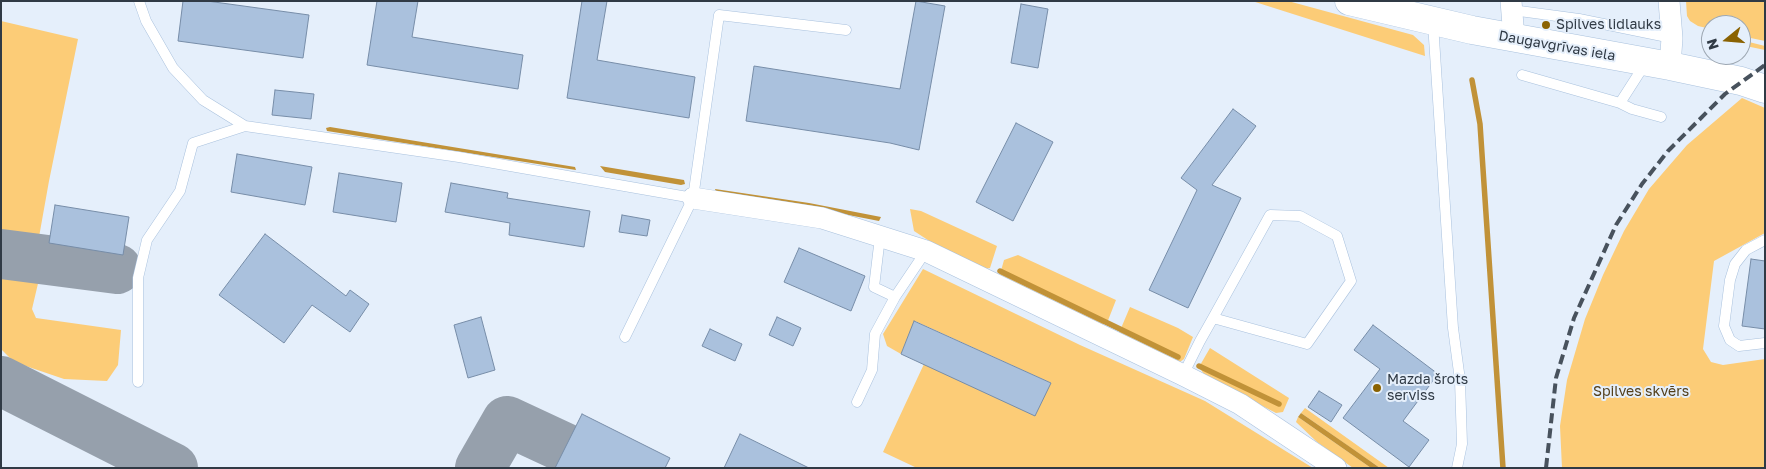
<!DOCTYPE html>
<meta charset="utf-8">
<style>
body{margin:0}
#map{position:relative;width:1766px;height:469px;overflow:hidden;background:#e5effb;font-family:"Golos Text",sans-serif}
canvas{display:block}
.frame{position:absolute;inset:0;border:2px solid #303a45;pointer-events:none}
.north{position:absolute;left:1701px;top:15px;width:50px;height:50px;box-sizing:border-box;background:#e5effb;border:1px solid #9da7b2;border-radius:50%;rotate:253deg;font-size:14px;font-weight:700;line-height:20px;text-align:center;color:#303a45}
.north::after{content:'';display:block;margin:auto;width:18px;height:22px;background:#8a6202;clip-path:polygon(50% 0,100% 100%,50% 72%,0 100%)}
</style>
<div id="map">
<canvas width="1766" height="469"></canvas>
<div class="frame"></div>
<div class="north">N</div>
</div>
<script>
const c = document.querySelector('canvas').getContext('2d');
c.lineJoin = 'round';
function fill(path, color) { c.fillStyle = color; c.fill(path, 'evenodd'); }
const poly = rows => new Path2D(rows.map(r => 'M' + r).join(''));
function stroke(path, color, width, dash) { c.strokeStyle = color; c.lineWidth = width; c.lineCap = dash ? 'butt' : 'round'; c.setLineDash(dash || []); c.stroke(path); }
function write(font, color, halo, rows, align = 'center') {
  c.font = font + ' "Golos Text",sans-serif'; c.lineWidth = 4; c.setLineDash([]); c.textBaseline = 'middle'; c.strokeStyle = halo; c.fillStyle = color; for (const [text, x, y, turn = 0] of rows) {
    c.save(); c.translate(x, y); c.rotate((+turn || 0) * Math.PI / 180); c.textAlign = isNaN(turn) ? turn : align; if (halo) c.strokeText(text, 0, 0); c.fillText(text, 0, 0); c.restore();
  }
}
const green = poly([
 [1252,1,1288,1,1413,35,1424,45,1425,56],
 [1686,1,1765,1,1765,41,1741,36,1741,25,1711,25,1711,29,1698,26,1690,21,1687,16],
 [1,21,78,39,49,181,39,237,1,235],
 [1741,40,1765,46,1765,50,1741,45],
 [1742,98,1765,108,1765,233,1714,261,1703,349,1711,362,1723,365,1765,359,1765,468,1562,468,1560,426,1567,380,1585,319,1603,275,1624,231,1649,189,1687,145],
 [910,209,921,211,997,246,990,268,984,269,934,244,914,231],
 [1018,255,1116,300,1107,323,1099,326,999,278,1004,260],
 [1,267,40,275,32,309,36,318,121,330,118,365,107,381,64,379,14,362,1,349],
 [923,269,1080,345,1205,401,1313,468,917,468,883,452,924,364,1051,383,915,321,901,354,887,346,883,334],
 [1130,307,1178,328,1193,337,1184,359,1177,364,1119,333],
 [1210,348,1289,398,1283,412,1276,413,1206,377,1199,367],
 [1305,408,1389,468,1380,468,1301,413],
 [1298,417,1371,468,1353,468,1317,442,1296,422]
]);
const water = poly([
 [330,127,575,167,576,170,327,131,326,128],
 [600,166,684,180,685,184,681,185,605,172],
 [715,189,809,203,881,217,879,221,787,203,716,192],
 [1301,413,1353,449,1380,468,1371,468,1298,417]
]);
const stream = poly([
 [1472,80,1480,124,1503,468],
 [1000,271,1178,357],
 [1199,366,1279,404]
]);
const taxiway = poly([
 [1,254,117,269],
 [1,381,173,468],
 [480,468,507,421,565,448]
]);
const building = poly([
 [183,1,207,1,309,15,303,58,178,41,183,1],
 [377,1,418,1,412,37,523,55,518,89,367,65,377,1],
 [582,1,607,1,597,60,695,77,689,118,567,98,582,1],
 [916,1,945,6,919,150,890,143,746,121,754,66,900,89,916,1],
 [1021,4,1048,9,1038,68,1011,63,1021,4],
 [275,90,314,94,311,119,272,115,275,90],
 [1233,109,1256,126,1212,185,1241,198,1188,308,1149,290,1197,190,1181,178,1233,109],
 [1016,123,1053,142,1013,221,976,202,1016,123],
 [237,154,312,167,305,205,231,192,237,154],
 [339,173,402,183,396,222,333,212,339,173],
 [451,183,508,193,507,198,590,211,584,247,509,235,510,223,445,212,451,183],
 [55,205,129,217,123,255,49,243,55,205],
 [622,215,650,220,647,236,619,232,622,215],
 [265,234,346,296,350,290,369,304,350,332,312,305,284,343,219,295,265,234],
 [799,248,865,276,851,311,784,282,799,248],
 [1751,259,1765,261,1765,329,1742,326,1751,259],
 [481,317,495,370,468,378,454,325,481,317],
 [777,317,801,328,793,346,769,335,777,317],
 [914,321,1051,383,1035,416,901,354,914,321],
 [1373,325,1438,374,1403,421,1429,440,1409,467,1343,418,1380,369,1354,350,1373,325],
 [710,329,742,344,735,361,702,346,710,329],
 [1319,391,1342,405,1331,422,1308,407,1319,391],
 [582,414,670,458,665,468,555,468,582,414],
 [740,434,809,468,724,468,740,434]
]);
const service = poly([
 [139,1,146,21,173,68,203,100,245,126],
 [1512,10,1579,19,1672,38],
 [1433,23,1453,328,1460,380,1462,444,1457,468],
 [1522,75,1620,103,1632,109,1661,117],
 [1620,103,1645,64],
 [880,237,874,287,895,297],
 [1765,240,1746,250,1735,264,1730,280,1724,326,1730,340,1739,346,1765,343],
 [625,337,693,198,719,15,846,30],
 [1183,375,1200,341,1213,318,1270,215,1300,216,1337,236,1351,281,1307,344,1213,318],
 [138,382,138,278,147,240,180,191,193,143,245,126,459,157,693,198],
 [857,402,872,370,875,334,895,297,926,251]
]);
const minor = poly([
 [1511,1,1514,38],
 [1669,1,1672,38,1670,66],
 [693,198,822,218,926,251,1183,375,1240,404,1336,468]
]);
const secondary = poly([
 [1349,1,1472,30,1670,66,1741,81,1765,89]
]);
const rail = poly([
 [1546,468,1556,378,1574,318,1616,225,1642,184,1668,151,1725,94,1765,65]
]);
const markers = [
 [1546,25,5,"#8a6202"],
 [1377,388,5,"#8a6202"]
];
const poiNames = [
 ["Spilves lidlauks",1556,25],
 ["Mazda šrots",1387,380],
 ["serviss",1387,396]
];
const streetNames = [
 ["Daugavgrīvas iela",1557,46,10]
];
const parkNames = [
 ["Spilves skvērs",1641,392]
];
fill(green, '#fccc77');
fill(water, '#c19238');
stroke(stream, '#c19238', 5.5);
stroke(taxiway, '#96a0ac', 50);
fill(building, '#aac1dd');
stroke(building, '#778da8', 1);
stroke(service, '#a9c1dd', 11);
stroke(minor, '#a9c1dd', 22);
stroke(secondary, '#a9c1dd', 29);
stroke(service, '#fff', 10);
stroke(minor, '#fff', 21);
stroke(secondary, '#fff', 28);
stroke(rail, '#48525d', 4, [10, 5]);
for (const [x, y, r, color] of markers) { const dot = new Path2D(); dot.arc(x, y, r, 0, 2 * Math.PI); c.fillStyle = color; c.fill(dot); stroke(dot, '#e5effb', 2); }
write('14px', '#303a45', '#e5effb', poiNames, 'left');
write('14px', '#303a45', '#e5effb', streetNames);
write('14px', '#523e19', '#e5effb', parkNames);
</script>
